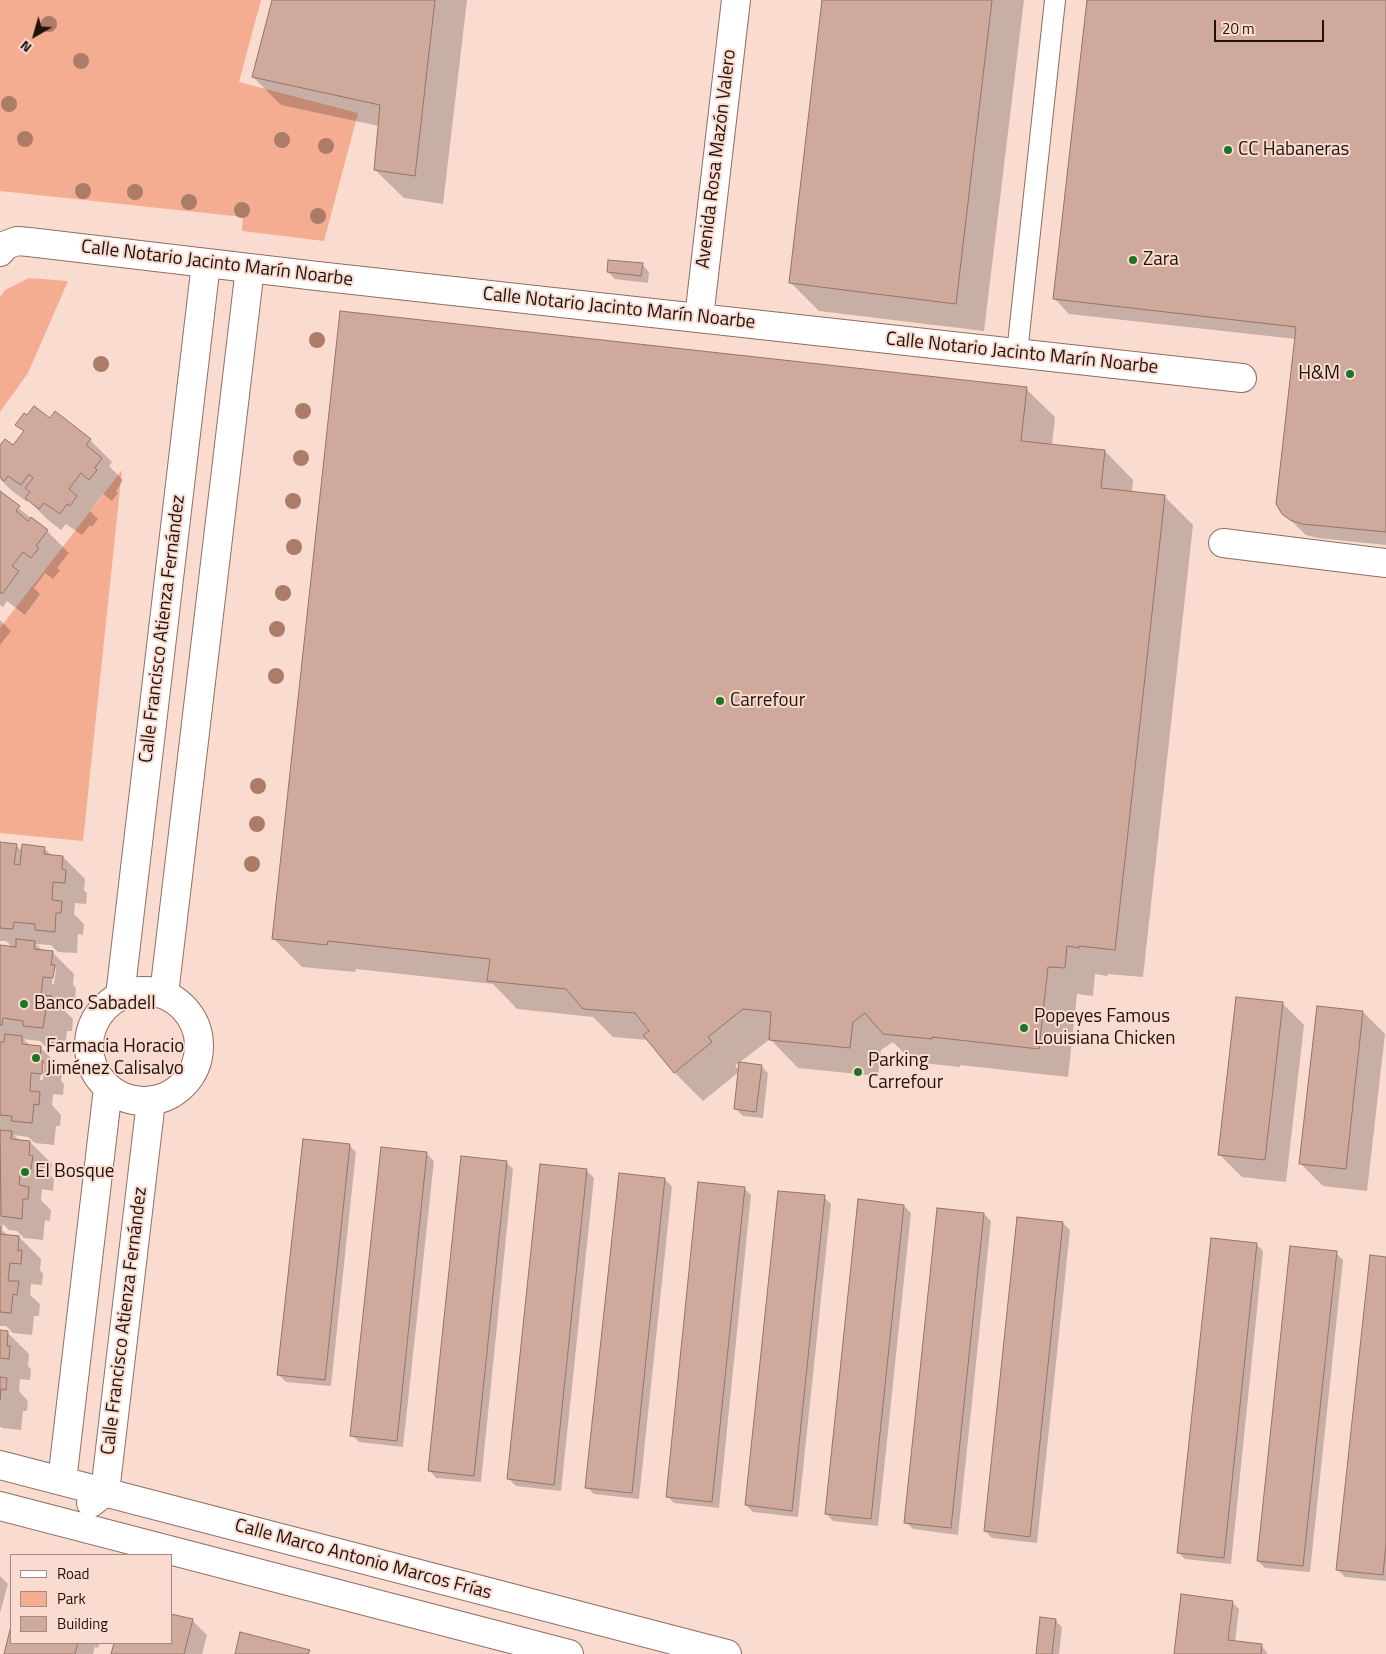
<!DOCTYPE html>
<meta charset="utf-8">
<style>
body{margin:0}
#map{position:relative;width:1386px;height:1654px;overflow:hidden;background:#fadbcf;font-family:"Titillium Web",sans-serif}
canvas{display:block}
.legend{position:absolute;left:10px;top:1554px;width:162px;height:90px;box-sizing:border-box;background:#fadbcf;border:1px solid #a38b82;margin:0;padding:6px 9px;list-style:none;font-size:15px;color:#20130e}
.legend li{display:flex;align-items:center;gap:10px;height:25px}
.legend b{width:25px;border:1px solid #a38b82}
.north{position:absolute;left:10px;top:10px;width:50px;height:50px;-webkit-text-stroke:4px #fadbcf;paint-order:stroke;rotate:218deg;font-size:14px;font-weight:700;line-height:20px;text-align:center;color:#20130e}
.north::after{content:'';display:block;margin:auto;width:18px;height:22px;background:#20130e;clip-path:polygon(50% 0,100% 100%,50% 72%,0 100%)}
.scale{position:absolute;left:1214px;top:20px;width:110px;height:22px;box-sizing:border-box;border:2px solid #20130e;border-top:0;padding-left:6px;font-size:15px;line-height:18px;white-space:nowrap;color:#20130e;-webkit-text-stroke:4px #fadbcf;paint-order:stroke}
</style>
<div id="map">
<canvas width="1386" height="1654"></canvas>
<ul class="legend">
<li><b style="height:6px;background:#fff"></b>Road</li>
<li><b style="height:14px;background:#f5ad92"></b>Park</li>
<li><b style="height:14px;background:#cfaa9c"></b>Building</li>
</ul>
<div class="north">N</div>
<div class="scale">20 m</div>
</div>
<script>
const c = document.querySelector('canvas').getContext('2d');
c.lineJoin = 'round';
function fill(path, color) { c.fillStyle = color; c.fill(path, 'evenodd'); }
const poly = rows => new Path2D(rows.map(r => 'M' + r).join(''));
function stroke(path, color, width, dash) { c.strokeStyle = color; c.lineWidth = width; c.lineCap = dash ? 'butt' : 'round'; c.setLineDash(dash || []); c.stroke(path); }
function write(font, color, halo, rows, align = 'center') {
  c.font = font + ' "Titillium Web",sans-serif'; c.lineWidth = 4; c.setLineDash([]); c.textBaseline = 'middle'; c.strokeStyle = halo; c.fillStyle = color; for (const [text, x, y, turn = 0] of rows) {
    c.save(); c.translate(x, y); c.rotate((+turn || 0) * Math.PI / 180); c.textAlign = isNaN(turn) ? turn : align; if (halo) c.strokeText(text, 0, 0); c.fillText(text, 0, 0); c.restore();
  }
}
const green = poly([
 [0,0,261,0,239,82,358,113,324,241,242,231,243,217,0,191],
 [29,278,68,281,28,373,0,412,0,297,5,290],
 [122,470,83,841,0,833,0,628]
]);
const shadow = poly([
 [273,0,467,0,443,204,404,198,375,170,379,126,281,105,253,77],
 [824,0,1024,0,984,331,819,311,790,282],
 [1088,0,1386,0,1386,545,1318,538,1306,535,1283,513,1296,339,1069,314,1055,299],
 [642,264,649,272,648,283,615,279,608,272],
 [1026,389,1055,417,1052,445,1105,451,1133,480,1132,493,1164,496,1193,525,1143,977,1108,974,1107,976,1095,974,1093,996,1077,994,1068,1077,960,1065,960,1067,913,1062,893,1042,881,1050,878,1076,798,1068,770,1039,735,1066,740,1071,761,1066,768,1073,763,1118,743,1116,735,1108,740,1071,703,1101,674,1072,648,1040,613,1037,593,1017,517,1009,493,984,356,969,355,972,302,967,274,939],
 [50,419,90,440,112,462,109,466,123,480,116,491,118,493,112,501,103,494,90,511,98,519,92,527,90,525,82,535,66,524,61,530,48,520,28,500,27,502,11,490,0,479,0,447,13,447,25,432,17,424],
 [0,493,47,531,69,553,57,568,60,570,53,579,45,573,34,588,40,594,25,615,7,601,3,607,0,605],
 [0,620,11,631,0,645],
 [16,845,23,852,44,848,52,856,63,857,85,879,84,890,87,893,86,904,75,903,74,914,84,924,83,935,78,934,77,953,58,952,51,945,36,944,43,951,52,952,74,974,73,985,76,988,75,999,64,998,63,1009,73,1019,72,1031,67,1031,65,1050,46,1047,40,1041,23,1039,31,1046,40,1047,62,1069,61,1081,64,1084,63,1095,53,1094,52,1105,61,1115,60,1126,56,1126,54,1145,35,1143,28,1137,14,1135,20,1141,30,1142,52,1164,50,1175,54,1179,53,1191,42,1189,41,1200,51,1210,50,1221,45,1220,43,1240,24,1238,17,1231,9,1230,3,1224,2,1230,8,1236,19,1237,41,1259,40,1270,43,1274,42,1285,31,1284,30,1295,40,1304,39,1316,34,1316,32,1335,13,1333,6,1326,0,1326,0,1043,1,1043,0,1042,0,947,13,948,6,941,0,941,0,850],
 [53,967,56,969,54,984,52,984],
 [42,1062,44,1065,43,1080,40,1080],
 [1282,1003,1304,1025,1286,1182,1242,1177,1220,1155],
 [1363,1012,1385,1034,1367,1191,1323,1186,1301,1164],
 [349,1145,356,1152,331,1386,286,1382,279,1375],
 [382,1148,427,1154,434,1161,403,1447,359,1442,352,1435],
 [506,1162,513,1169,481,1482,436,1478,429,1470],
 [587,1171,594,1178,561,1491,516,1486,509,1479],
 [665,1179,672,1187,639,1499,594,1494,587,1487],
 [744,1188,751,1195,719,1508,674,1503,667,1496],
 [824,1197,831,1204,798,1517,753,1512,746,1505],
 [904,1206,911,1213,878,1526,833,1521,826,1513],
 [984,1214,991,1221,958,1535,913,1529,906,1522],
 [1063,1223,1070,1230,1037,1543,992,1538,985,1531],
 [1256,1244,1263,1251,1231,1564,1185,1559,1178,1552],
 [1336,1253,1343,1260,1310,1572,1265,1568,1258,1561],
 [1386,1258,1386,1581,1345,1577,1338,1570],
 [0,1332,7,1332,29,1354,28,1366,31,1369,30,1380,20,1379,19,1391,28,1401,27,1411,23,1411,21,1430,2,1428,0,1426],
 [0,1576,8,1584,0,1613],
 [1232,1602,1239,1609,1235,1642,1261,1645,1268,1654,1175,1654],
 [192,1620,207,1635,202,1654,113,1654,116,1643,171,1643],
 [1055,1620,1062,1627,1059,1654,1037,1654],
 [11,1631,11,1643,100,1643,98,1648,95,1647,93,1654,5,1654]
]);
const building = poly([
 [272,0,435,0,415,176,374,170,380,105,252,77,272,0],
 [822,0,992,0,956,304,789,283,822,0],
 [1087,0,1386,0,1386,532,1302,524,1290,520,1282,514,1276,504,1296,327,1053,299,1087,0],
 [608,260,643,263,641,276,607,272,608,260],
 [340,311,1027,387,1021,441,1105,450,1101,488,1165,495,1115,950,1079,946,1079,948,1067,946,1065,968,1048,967,1039,1049,932,1037,932,1039,883,1034,865,1013,853,1022,850,1048,769,1040,771,1012,743,1009,708,1037,712,1042,674,1073,643,1035,649,1031,635,1013,583,1009,566,989,487,981,490,959,328,941,327,945,272,939,340,311],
 [34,406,50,418,55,411,91,439,86,445,102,458,95,468,97,470,89,480,81,473,69,489,77,496,70,506,67,504,60,514,44,503,39,509,25,498,30,492,25,488,33,478,29,474,21,485,8,476,4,481,0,477,0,445,5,439,13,445,24,431,15,425,24,413,27,415,34,406],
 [0,491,20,506,16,511,28,521,31,517,48,530,36,546,39,548,31,558,23,552,12,566,19,571,2,594,0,592,0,491],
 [0,842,17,844,14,864,20,865,22,844,45,847,44,854,63,856,62,869,66,870,65,883,53,882,52,900,62,901,61,913,56,913,55,932,35,930,35,924,14,922,13,929,0,928,0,842],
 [16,939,35,941,34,949,53,951,51,965,55,965,53,978,43,977,41,995,52,996,50,1010,46,1009,43,1028,23,1026,23,1021,3,1018,2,1025,0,1025,0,945,16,947,16,939],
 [1236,997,1283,1002,1265,1160,1218,1155,1236,997],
 [1317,1006,1363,1011,1346,1169,1299,1164,1317,1006],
 [5,1034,22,1036,22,1044,41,1046,40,1060,43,1061,42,1074,31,1073,30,1091,40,1092,39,1105,34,1104,32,1123,11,1121,12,1116,0,1115,0,1042,4,1042,5,1034],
 [739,1062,762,1065,756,1112,734,1109,739,1062],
 [0,1130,12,1131,11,1139,30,1141,29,1155,33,1156,31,1169,21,1168,19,1185,29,1187,28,1199,23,1199,22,1219,1,1216,0,1130],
 [303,1139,350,1144,325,1380,277,1375,303,1139],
 [381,1147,427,1152,397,1441,350,1436,381,1147],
 [461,1156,507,1161,474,1476,428,1471,461,1156],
 [540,1164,587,1169,554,1485,507,1479,540,1164],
 [619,1173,665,1178,632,1493,585,1488,619,1173],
 [698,1182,745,1187,712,1502,666,1497,698,1182],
 [778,1191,825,1195,792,1511,745,1505,778,1191],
 [858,1199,904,1205,871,1519,825,1514,858,1199],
 [937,1208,984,1213,951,1528,904,1523,937,1208],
 [1017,1217,1063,1222,1030,1537,984,1531,1017,1217],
 [0,1227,0,1234,19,1236,18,1251,22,1250,21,1264,10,1263,8,1281,19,1281,17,1295,13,1294,11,1313,0,1312,0,1227],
 [1211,1238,1257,1243,1224,1558,1177,1553,1211,1238],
 [1290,1246,1337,1251,1303,1566,1257,1561,1290,1246],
 [1370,1255,1386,1257,1386,1543,1383,1575,1336,1570,1370,1255],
 [0,1330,8,1331,7,1346,10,1346,9,1359,0,1358,0,1330],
 [0,1377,7,1378,6,1390,1,1389,0,1400,0,1377],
 [1181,1594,1233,1601,1228,1640,1262,1644,1261,1654,1174,1654,1181,1594],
 [171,1614,193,1619,184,1654,111,1654,114,1643,171,1643,171,1614],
 [1040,1617,1056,1619,1052,1654,1036,1654,1040,1617],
 [11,1626,11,1643,78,1643,75,1654,4,1654,11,1626],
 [240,1632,310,1650,308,1654,235,1654,240,1632]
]);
const service = poly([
 [1017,353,1055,0]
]);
const minor = poly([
 [0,252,6,245,17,241,29,242,317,276,1242,378],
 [699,318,736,0],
 [1223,543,1386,563],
 '89 1046a55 55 0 1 1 110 0a55 55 0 1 1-110 0Z',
 [164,994,250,268],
 [120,996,206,263],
 [0,1465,727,1654],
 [62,1481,108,1088],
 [91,1503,105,1492,151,1101],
 [0,1506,569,1654]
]);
const trees = [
 [49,24],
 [81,61],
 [9,104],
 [25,139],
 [282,140],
 [326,146],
 [83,191],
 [135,192],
 [189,202],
 [242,210],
 [318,216],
 [317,340],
 [101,364],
 [303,411],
 [301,458],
 [293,501],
 [294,547],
 [283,593],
 [277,629],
 [276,676],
 [258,786],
 [257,824],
 [252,864]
];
const markers = [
 [1228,150,5,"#1a7624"],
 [1133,260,5,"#1a7624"],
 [1350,374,5,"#1a7624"],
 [720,701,5,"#1a7624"],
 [24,1004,5,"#1a7624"],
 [1024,1028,5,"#1a7624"],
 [36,1058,5,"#1a7624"],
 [858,1072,5,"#1a7624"],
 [25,1172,5,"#1a7624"]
];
const poiNames = [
 ["CC Habaneras",1238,150],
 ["Zara",1143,260],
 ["H&M",1340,374,"right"],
 ["Carrefour",730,701],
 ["Banco Sabadell",34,1004],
 ["Popeyes Famous",1034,1017],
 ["Louisiana Chicken",1034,1039],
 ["Farmacia Horacio",46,1047],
 ["Jiménez Calisalvo",46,1069],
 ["Parking",868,1061],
 ["Carrefour",868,1083],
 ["El Bosque",35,1172]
];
const streetNames = [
 ["Avenida Rosa Mazón Valero",717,159,-83],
 ["Calle Notario Jacinto Marín Noarbe",217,264,7],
 ["Calle Notario Jacinto Marín Noarbe",619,309,6],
 ["Calle Notario Jacinto Marín Noarbe",1022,354,6],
 ["Calle Francisco Atienza Fernández",163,629,-83],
 ["Calle Francisco Atienza Fernández",125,1321,-83],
 ["Calle Marco Antonio Marcos Frías",363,1560,15]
];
fill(green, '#f5ad92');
fill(shadow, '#0003');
fill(building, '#cfaa9c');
stroke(building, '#957366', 1);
stroke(service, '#906d60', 22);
stroke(minor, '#906d60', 30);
stroke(service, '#fff', 20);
stroke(minor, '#fff', 28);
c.fillStyle = '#ac7c68';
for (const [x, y] of trees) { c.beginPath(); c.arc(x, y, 8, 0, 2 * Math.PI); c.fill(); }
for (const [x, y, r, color] of markers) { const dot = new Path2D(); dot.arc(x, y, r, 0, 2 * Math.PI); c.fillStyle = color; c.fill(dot); stroke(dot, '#fadbcf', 2); }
write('19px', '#20130e', '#fadbcf', poiNames, 'left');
write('19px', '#20130e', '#fadbcf', streetNames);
</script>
